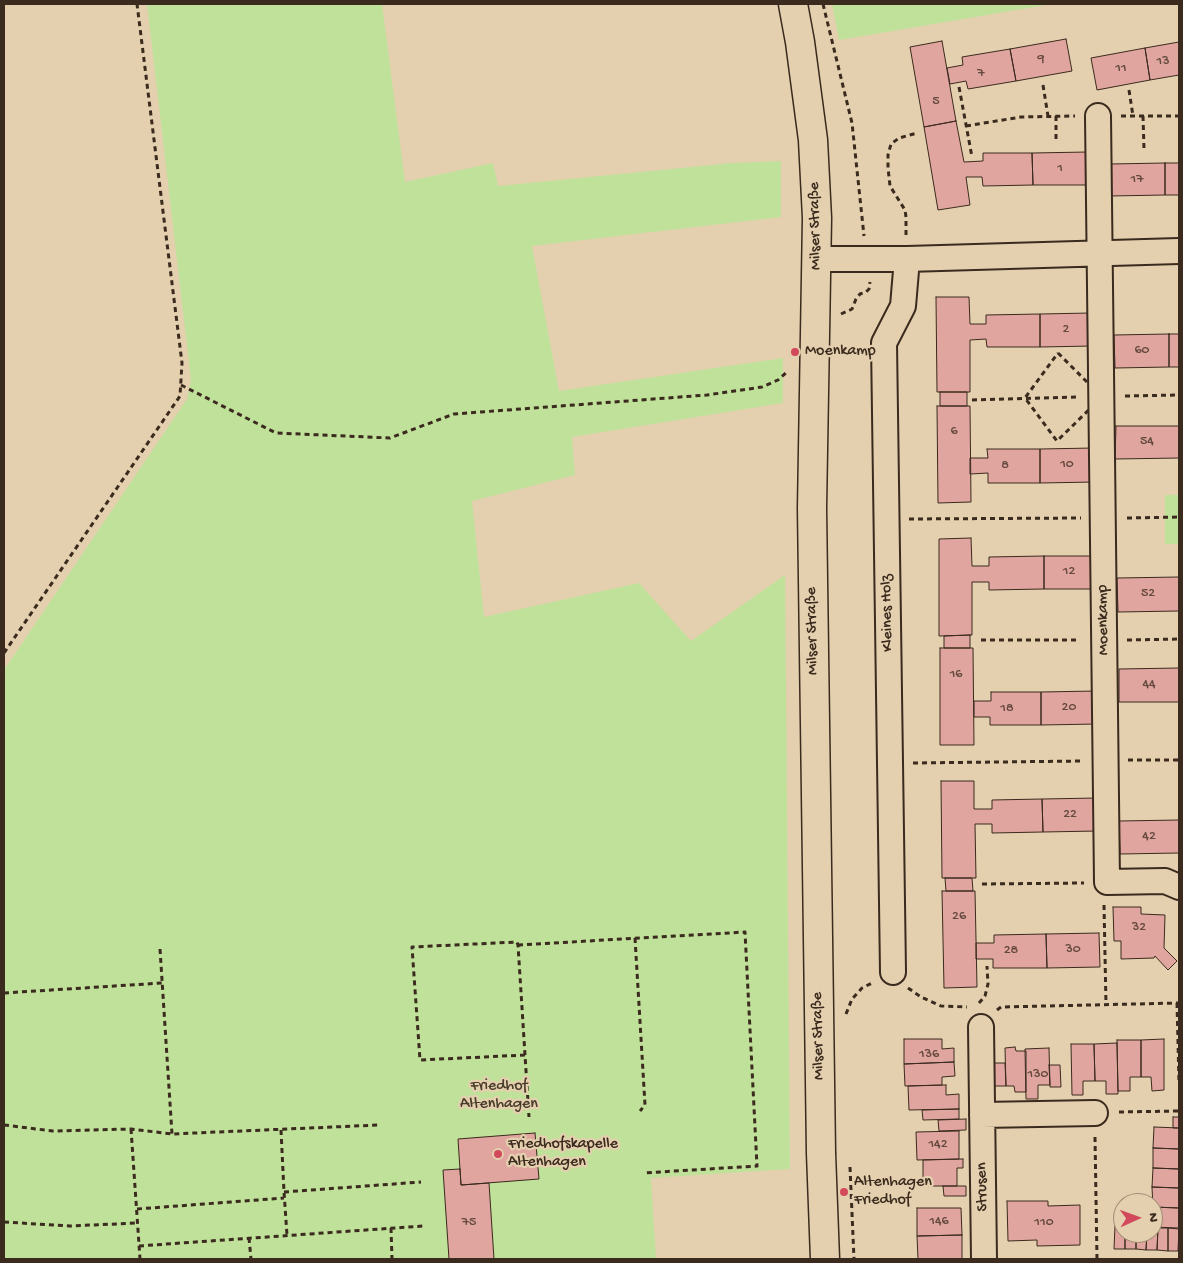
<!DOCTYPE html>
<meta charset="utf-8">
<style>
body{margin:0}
#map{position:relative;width:1183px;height:1263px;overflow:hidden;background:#e4d0af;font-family:"Gochi Hand",sans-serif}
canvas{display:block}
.frame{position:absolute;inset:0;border:5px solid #3b2a1e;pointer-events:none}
.north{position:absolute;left:1113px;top:1193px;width:50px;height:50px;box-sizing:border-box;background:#e4d0af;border:1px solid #a08e75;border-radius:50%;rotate:88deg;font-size:14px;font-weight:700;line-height:20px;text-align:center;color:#3b2a1e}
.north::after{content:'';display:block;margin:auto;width:18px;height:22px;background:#d1495b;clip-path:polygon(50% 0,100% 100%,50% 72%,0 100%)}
</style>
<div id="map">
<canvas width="1183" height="1263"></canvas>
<div class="frame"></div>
<div class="north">N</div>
</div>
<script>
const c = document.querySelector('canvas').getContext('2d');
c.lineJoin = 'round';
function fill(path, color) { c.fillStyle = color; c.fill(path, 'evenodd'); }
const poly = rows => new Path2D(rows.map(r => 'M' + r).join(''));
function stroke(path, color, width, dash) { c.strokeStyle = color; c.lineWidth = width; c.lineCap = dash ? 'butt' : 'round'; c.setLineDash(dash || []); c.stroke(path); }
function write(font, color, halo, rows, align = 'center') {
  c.font = font + ' "Gochi Hand",sans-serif'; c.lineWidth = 4.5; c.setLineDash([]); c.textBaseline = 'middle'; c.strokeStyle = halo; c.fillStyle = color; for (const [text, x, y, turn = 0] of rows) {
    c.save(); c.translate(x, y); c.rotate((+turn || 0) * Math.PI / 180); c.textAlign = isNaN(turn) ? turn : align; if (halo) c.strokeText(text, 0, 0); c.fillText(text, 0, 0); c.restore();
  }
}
const green = poly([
 [147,4,382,4,405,182,493,163,498,186,732,163,781,161,781,217,532,246,559,391,783,358,783,403,572,437,575,475,472,501,484,617,639,583,691,641,785,575,790,1169,651,1178,656,1259,4,1259,4,670,187,399,191,380],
 [832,4,1052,4,839,40],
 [1165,495,1179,495,1179,544,1165,544]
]);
const building = poly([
 [1066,39,1072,71,1016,81,1010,49,1066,39],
 [942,41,956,121,924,127,910,47,942,41],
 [1179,42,1179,75,1150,80,1145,48,1179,42],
 [1145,48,1150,80,1097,90,1091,58,1145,48],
 [1010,49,1016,81,968,89,966,81,950,84,947,68,963,65,962,57,1010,49],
 [956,121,964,162,983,161,983,153,1032,153,1033,185,983,186,982,177,966,177,970,205,938,210,924,127,956,121],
 [1088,152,1089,185,1033,185,1032,153,1088,152],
 [1165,163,1179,163,1179,195,1165,195,1165,163],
 [1165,163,1165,195,1110,196,1110,164,1165,163],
 [936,297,969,297,970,324,986,324,986,315,1040,314,1040,347,987,347,986,339,970,340,970,392,937,392,936,297],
 [1091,313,1092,346,1040,347,1040,314,1091,313],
 [1169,334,1179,334,1179,367,1169,367,1169,334],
 [1169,334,1169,367,1115,368,1114,335,1169,334],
 [940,392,967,392,967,406,940,406,940,392],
 [937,406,970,406,971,502,938,503,937,406],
 [1116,426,1179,426,1179,458,1115,459,1116,426],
 [1094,448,1095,482,1040,483,1040,449,1094,448],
 [987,449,1040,449,1040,483,988,483,988,473,970,474,970,458,988,458,987,449],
 [971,538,972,566,989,566,989,557,1044,556,1044,589,989,590,989,582,972,582,972,635,939,636,939,539,971,538],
 [1044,556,1095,556,1095,589,1044,589,1044,556],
 [1179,577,1179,611,1118,612,1117,578,1179,577],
 [970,635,970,648,944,648,944,636,970,635],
 [940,648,973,648,974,745,940,745,940,648],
 [1179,668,1179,702,1119,702,1119,669,1179,668],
 [1096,691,1097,724,1041,725,1041,692,1096,691],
 [991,692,1041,692,1041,725,990,725,990,717,974,717,974,701,991,701,991,692],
 [941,781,974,781,974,809,992,809,992,800,1042,799,1043,832,992,833,992,824,975,824,976,878,942,878,941,781],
 [1098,798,1098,831,1043,832,1042,799,1098,798],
 [1179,820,1179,853,1120,854,1119,821,1179,820],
 [945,878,972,878,973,891,946,891,945,878],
 [942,891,975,891,977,987,944,988,942,891],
 [1113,907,1141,907,1141,914,1165,915,1164,948,1177,961,1168,970,1155,956,1154,958,1121,959,1121,941,1114,941,1113,907],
 [1099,933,1100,967,1047,968,1046,934,1099,933],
 [1046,934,1047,968,993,968,993,959,976,959,976,943,994,943,994,935,1046,934],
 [904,1039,942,1039,942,1049,954,1048,954,1062,904,1064,904,1039],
 [1164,1039,1164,1090,1152,1091,1151,1077,1141,1077,1141,1040,1164,1039],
 [1117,1040,1141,1040,1141,1077,1130,1077,1130,1091,1118,1091,1117,1040],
 [1117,1043,1118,1094,1106,1094,1106,1081,1095,1081,1094,1044,1117,1043],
 [1071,1044,1094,1044,1095,1081,1083,1081,1083,1095,1072,1095,1071,1044],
 [1015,1047,1016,1051,1026,1051,1026,1092,1015,1092,1014,1086,1006,1086,1005,1048,1015,1047],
 [1049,1048,1050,1085,1038,1085,1038,1099,1026,1099,1025,1049,1049,1048],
 [954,1062,955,1076,942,1077,942,1085,905,1086,904,1064,954,1062],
 [990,1063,1005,1063,1006,1086,990,1086,990,1063],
 [1049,1065,1060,1065,1061,1087,1050,1087,1049,1065],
 [946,1085,946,1095,959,1094,959,1109,909,1110,908,1086,946,1085],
 [959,1109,959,1119,923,1120,922,1110,959,1109],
 [1173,1117,1179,1117,1179,1128,1173,1128,1173,1117],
 [966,1119,966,1130,939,1131,938,1120,966,1119],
 [1154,1127,1179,1128,1179,1149,1153,1148,1154,1127],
 [959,1131,959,1159,917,1160,916,1132,959,1131],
 [535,1133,539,1179,461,1185,458,1139,535,1133],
 [1153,1148,1179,1149,1179,1169,1153,1168,1153,1148],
 [963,1159,963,1168,957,1168,957,1186,923,1186,923,1160,963,1159],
 [1153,1168,1179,1169,1179,1188,1152,1187,1153,1168],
 [460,1169,461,1185,489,1183,494,1259,449,1259,443,1170,460,1169],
 [943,1186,966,1186,966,1196,944,1196,943,1186],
 [1152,1187,1179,1188,1179,1208,1153,1207,1152,1187],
 [1007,1201,1048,1201,1048,1206,1080,1205,1080,1245,1037,1246,1037,1240,1008,1241,1007,1201],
 [1153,1207,1179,1208,1179,1228,1153,1227,1153,1207],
 [917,1208,961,1208,962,1235,917,1236,917,1208],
 [1115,1226,1123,1227,1123,1233,1125,1233,1125,1249,1114,1249,1115,1226],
 [1153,1228,1158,1228,1157,1250,1146,1250,1147,1233,1153,1233,1153,1228],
 [1158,1228,1168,1228,1168,1251,1157,1250,1158,1228],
 [1168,1228,1179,1229,1178,1251,1168,1251,1168,1228],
 [1125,1233,1136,1233,1136,1249,1125,1249,1125,1233],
 [1136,1233,1147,1233,1146,1250,1136,1249,1136,1233],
 [962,1235,962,1259,918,1259,917,1236,962,1235]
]);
const path = poly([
 [823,4,852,123,864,236],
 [1043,85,1048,116],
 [959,87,972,157],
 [1129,90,1133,116],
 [1056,116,1056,141],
 [1121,116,1179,116],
 [1143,116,1144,149],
 [966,126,1021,117,1075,116],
 [906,235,906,217,905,210,890,186,888,168,888,155,891,144,899,138,917,133],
 [841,314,852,309,856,299,860,294,866,292,869,289,870,282],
 [1058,353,1102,397,1057,441,1025,398,1058,353],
 [181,385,276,433,390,438,454,414,707,395,762,387,778,380,788,371],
 [1125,396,1179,395],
 [972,400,1079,397],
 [1127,518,1179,517],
 [909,519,1081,518],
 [981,640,1080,640],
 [1127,640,1179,639],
 [4,653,180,396,182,363,137,4],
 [1128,760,1179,760],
 [913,763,1082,761],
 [982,884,1084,883],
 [1104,905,1106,1005],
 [635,938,645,1105,640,1111],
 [518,945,745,932,757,1166,643,1173],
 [160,949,172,1134],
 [908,988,921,997,941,1006,967,1007],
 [4,993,162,983],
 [979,1003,985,996,988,984,987,966],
 [1177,1003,1179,1082],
 [997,1010,1001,1007,1179,1003],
 [846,1014,852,999,862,988,874,982],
 [525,1055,420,1060,412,947,517,942,518,945,525,1055,529,1117],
 [1119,1112,1179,1111],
 [4,1125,53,1131,131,1129,172,1134,379,1125],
 [131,1129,140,1259],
 [281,1130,284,1192,287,1235],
 [1095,1137,1097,1259],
 [850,1167,854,1259],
 [284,1192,421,1182],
 [137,1209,284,1198],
 [4,1222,70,1226,137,1223],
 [391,1228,392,1259],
 [249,1238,251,1259],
 [139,1246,423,1226]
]);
const street = poly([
 [1098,116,1107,882,1165,881,1179,887],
 [817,259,907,259,1179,251],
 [893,972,884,343,903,306,907,259],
 [981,1027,984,1259],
 [982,1115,1095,1113]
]);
const secondary = poly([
 [793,4,800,42,813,140,817,218,812,508,821,1153,825,1259]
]);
const markers = [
 [795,352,5,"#d1495b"],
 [498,1154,5,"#d1495b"],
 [844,1192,5,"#d1495b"]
];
const numberNames = [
 ["9",1041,60],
 ["13",1163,62],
 ["11",1121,69],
 ["7",981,74],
 ["5",936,102],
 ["1",1060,169],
 ["17",1137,180],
 ["2",1066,330],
 ["60",1142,351],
 ["6",954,432],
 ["54",1147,442],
 ["10",1067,465],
 ["8",1005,466],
 ["12",1069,572],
 ["52",1148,594],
 ["16",956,675],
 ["44",1149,685],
 ["20",1069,708],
 ["18",1007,709],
 ["22",1070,815],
 ["42",1149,837],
 ["26",959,917],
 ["32",1139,928],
 ["30",1073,950],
 ["28",1011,951],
 ["136",929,1055],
 ["130",1038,1075],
 ["142",938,1145],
 ["146",939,1222],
 ["75",469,1223],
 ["110",1044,1223]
];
const streetNames = [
 ["Milser Straße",816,226,-91],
 ["Kleines Holz",888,613,-91],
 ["Moenkamp",1104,620,-91],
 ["Milser Straße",813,631,-91],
 ["Milser Straße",819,1036,-91],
 ["Strusen",983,1187,-91]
];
const poiNames = [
 ["Moenkamp",805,352],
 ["Friedhofskapelle",508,1145],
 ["Altenhagen",508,1163],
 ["Altenhagen",854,1183],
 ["Friedhof",854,1201]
];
const parkNames = [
 ["Friedhof",499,1087],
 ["Altenhagen",499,1105]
];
fill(green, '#c0e19a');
fill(building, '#dfa59e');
stroke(building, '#3b2a1e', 1);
stroke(street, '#3b2a1e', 28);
stroke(secondary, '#3b2a1e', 31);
stroke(path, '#3b2a1e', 3, [5, 4]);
stroke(street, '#e4d0af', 24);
stroke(secondary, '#e4d0af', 28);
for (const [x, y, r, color] of markers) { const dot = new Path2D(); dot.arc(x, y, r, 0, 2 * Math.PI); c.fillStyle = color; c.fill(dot); stroke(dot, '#e4d0af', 2); }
write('14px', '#64493e', null, numberNames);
write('16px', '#3b2a1e', '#e4d0af', streetNames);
write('16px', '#3b2a1e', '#e4d0af', poiNames, 'left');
write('16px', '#483c2a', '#e4d0af', parkNames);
</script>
